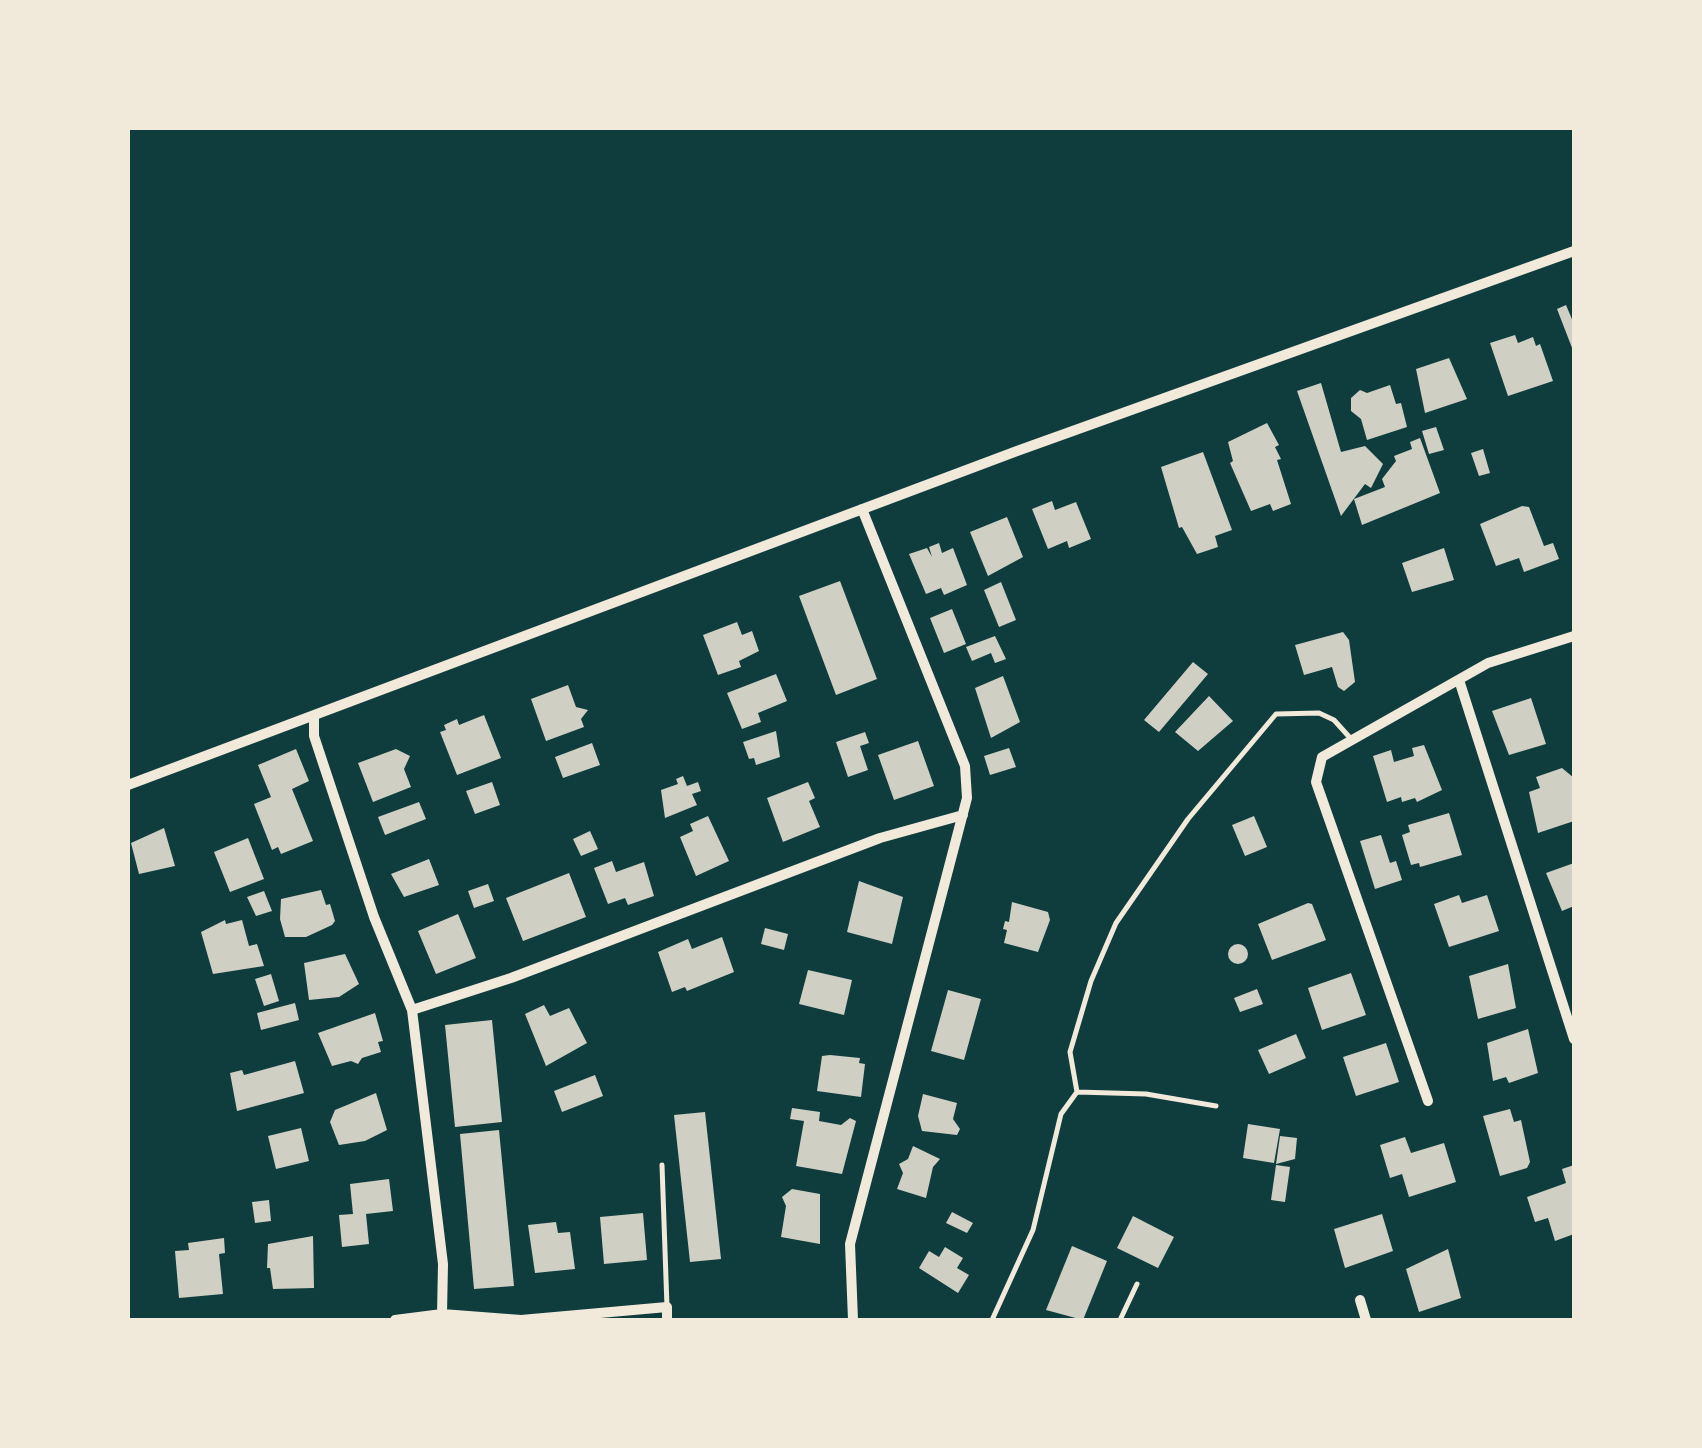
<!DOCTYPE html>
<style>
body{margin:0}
#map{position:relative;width:1702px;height:1448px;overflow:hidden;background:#0f3d3e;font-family:Raleway,sans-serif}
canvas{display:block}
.frame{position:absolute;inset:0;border:130px solid #f1e9da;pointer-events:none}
</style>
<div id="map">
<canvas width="1702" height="1448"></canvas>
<div class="frame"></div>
</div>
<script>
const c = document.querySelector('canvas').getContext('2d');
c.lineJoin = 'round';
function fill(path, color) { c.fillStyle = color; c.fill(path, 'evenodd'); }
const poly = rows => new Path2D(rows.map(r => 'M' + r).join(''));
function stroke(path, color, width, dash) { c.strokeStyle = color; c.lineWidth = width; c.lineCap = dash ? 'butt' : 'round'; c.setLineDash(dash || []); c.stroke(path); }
const building = poly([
 [1566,305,1574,324,1574,353,1557,309],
 [1515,335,1518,343,1533,337,1536,346,1540,344,1553,381,1508,396,1490,343],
 [1449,358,1467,399,1425,413,1416,369],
 [1321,383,1341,452,1365,446,1383,464,1371,488,1365,484,1341,516,1297,391],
 [1390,385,1396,404,1401,403,1407,427,1367,440,1361,419,1351,411,1351,398,1360,390,1367,393],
 [1267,423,1279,445,1275,447,1281,459,1277,460,1291,504,1273,511,1270,504,1251,511,1230,463,1233,461,1228,442],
 [1436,427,1444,450,1429,454,1422,431],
 [1420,438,1440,493,1362,525,1354,499,1385,487,1382,479,1396,461,1394,456,1412,449,1410,442],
 [1483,449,1490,473,1479,476,1471,453],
 [1203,452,1232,530,1215,536,1218,547,1197,554,1182,527,1179,528,1161,467],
 [1052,501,1055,510,1076,502,1091,539,1069,548,1067,541,1048,549,1032,509],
 [1522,506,1529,507,1544,546,1553,543,1559,559,1524,572,1519,558,1496,566,1480,524],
 [1007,517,1023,557,988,576,970,532],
 [939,543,942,553,953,548,967,585,944,595,941,588,926,594,909,554,927,548,932,557,929,547],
 [1444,548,1454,580,1412,592,1402,563],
 [840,581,877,679,836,695,799,596],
 [1001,582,1016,620,999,627,984,590],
 [952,609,966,644,944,653,930,618],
 [737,622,742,635,752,631,759,651,739,661,741,667,718,675,703,635],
 [1343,632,1349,640,1355,682,1344,691,1338,687,1332,667,1304,675,1295,645],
 [995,636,1006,659,995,663,991,653,972,661,966,647],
 [1193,662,1208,674,1159,732,1144,720],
 [776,674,787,701,758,713,761,722,742,729,727,693],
 [1003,676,1020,722,991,738,975,688],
 [568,685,576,707,588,710,581,719,584,727,546,741,531,699],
 [1209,696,1233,721,1198,751,1175,732],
 [1531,698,1546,744,1509,755,1492,711],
 [484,715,501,758,457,775,440,732,446,730,444,725,457,719,459,725],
 [776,731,780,757,756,765,754,758,749,759,743,742],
 [865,732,869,743,860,746,868,770,848,777,836,742],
 [918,741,934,786,894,800,878,755],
 [592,743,600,765,563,778,555,757],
 [1424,745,1442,790,1417,802,1415,798,1402,802,1401,797,1387,802,1373,756,1391,750,1394,762,1414,756,1412,748],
 [1009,748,1016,767,990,775,984,756],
 [296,749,309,781,292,789,313,841,281,854,278,847,272,850,254,804,271,797,258,765],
 [396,749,410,756,404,769,411,787,373,802,358,763],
 [1562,768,1574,778,1574,821,1538,833,1529,792,1540,788,1536,777],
 [683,776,687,786,698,782,701,791,692,794,697,805,665,818,661,790,678,784,676,779],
 [492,782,500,805,475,814,466,791],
 [808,782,815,798,809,801,820,827,783,842,767,798],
 [419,802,426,819,385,835,378,817],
 [1449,813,1462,855,1420,867,1419,863,1411,865,1402,835,1410,832,1408,825],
 [708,816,729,861,696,876,680,837,693,831,690,824],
 [1254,816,1267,847,1245,856,1232,825],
 [164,828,175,866,139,874,131,843],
 [590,831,598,849,581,856,573,839],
 [1381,835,1390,863,1396,861,1402,880,1375,889,1360,841],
 [248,838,264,879,230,892,214,852],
 [429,859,439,885,404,897,391,874],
 [612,861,616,872,644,862,654,896,628,905,625,898,608,904,594,868],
 [1574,863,1574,906,1562,911,1546,873],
 [569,873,586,917,523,941,506,898],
 [859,881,903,897,892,944,847,932],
 [488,884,494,901,474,908,468,891],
 [321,890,326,905,330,904,335,921,332,925,306,937,285,937,280,919,281,899],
 [264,891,272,911,256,916,247,897],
 [1459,895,1462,903,1487,895,1499,931,1449,947,1434,904],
 [1012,902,1048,912,1050,920,1038,952,1004,943,1007,930,1003,929,1005,921,1009,922],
 [1308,903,1312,904,1326,940,1272,960,1258,924],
 [458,914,476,958,436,974,418,931],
 [225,920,226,924,242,920,249,946,257,944,264,966,213,974,201,932],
 [765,928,788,934,784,950,761,944],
 [722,937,734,972,687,991,685,987,672,992,658,952,688,939,692,949],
 '1228 954a10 10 0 1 1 20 0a10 10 0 1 1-20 0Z',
 [345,954,359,984,339,997,309,1000,304,963],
 [1508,964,1516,1008,1478,1019,1469,976],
 [808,970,852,980,844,1015,799,1004],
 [1351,973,1366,1015,1322,1030,1308,988],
 [271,974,279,1001,264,1006,255,979],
 [1257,989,1263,1004,1240,1012,1234,998],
 [948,990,981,999,964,1060,931,1051],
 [295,1003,299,1020,261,1030,257,1013],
 [544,1005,550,1016,569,1008,587,1043,546,1066,525,1014],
 [375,1013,383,1041,378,1042,381,1052,362,1058,358,1064,351,1061,332,1066,318,1033],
 [492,1020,502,1122,455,1127,445,1025],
 [1528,1029,1538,1073,1509,1083,1506,1077,1493,1081,1487,1043],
 [1296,1034,1306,1058,1269,1074,1258,1050],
 [1386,1043,1399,1082,1356,1096,1343,1057],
 [830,1055,860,1058,859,1063,865,1064,861,1097,817,1091,822,1056],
 [295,1061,304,1093,237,1111,230,1073,242,1070,244,1075],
 [595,1075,603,1096,562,1112,554,1091],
 [376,1093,387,1130,365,1141,339,1145,330,1122,335,1110],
 [923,1094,957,1103,953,1119,960,1129,957,1135,922,1131,918,1116],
 [792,1108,820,1112,819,1121,841,1125,850,1118,856,1121,842,1174,796,1166,804,1121,790,1119],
 [1510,1109,1514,1122,1521,1120,1530,1162,1527,1168,1500,1176,1483,1116],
 [705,1112,721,1259,690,1262,674,1115],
 [1248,1124,1280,1129,1274,1163,1243,1158],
 [301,1128,309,1161,276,1169,268,1136],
 [499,1130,514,1286,474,1289,460,1134],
 [1280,1136,1297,1138,1295,1159,1276,1164],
 [1405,1137,1411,1153,1444,1143,1456,1182,1409,1197,1402,1174,1390,1178,1380,1145],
 [913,1146,940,1159,933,1167,926,1198,897,1189,903,1173,899,1164,908,1159],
 [1276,1165,1290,1167,1285,1202,1271,1200],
 [1574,1165,1574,1234,1555,1241,1548,1218,1535,1222,1527,1197,1566,1183,1562,1169],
 [389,1179,393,1211,366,1214,369,1244,342,1247,339,1215,353,1214,350,1184],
 [792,1189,820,1194,820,1244,781,1237,786,1206,782,1197],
 [269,1200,271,1221,255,1223,252,1202],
 [952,1212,973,1223,967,1233,946,1223],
 [643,1213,647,1260,604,1264,600,1217],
 [1382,1214,1393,1251,1345,1268,1334,1229],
 [1133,1216,1174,1237,1158,1268,1117,1248],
 [556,1222,558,1233,570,1232,575,1269,535,1273,528,1225],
 [313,1236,314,1288,273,1289,270,1268,267,1268,268,1244],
 [224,1238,225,1253,219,1254,223,1294,179,1298,175,1251,189,1250,188,1243],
 [1072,1246,1107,1261,1083,1320,1046,1310],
 [945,1247,963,1258,957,1268,969,1275,958,1293,919,1268,929,1251,939,1257],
 [1448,1249,1461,1298,1419,1312,1406,1269]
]);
const service = poly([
 [1077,1092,1070,1052,1091,981,1116,923,1188,819,1276,714,1319,713,1334,720,1352,740],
 [662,1165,667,1307],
 [992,1320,1033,1230,1061,1114,1077,1092,1146,1094,1216,1106],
 [1120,1320,1137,1284]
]);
const minor = poly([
 [1459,680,1574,1039],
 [314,718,314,736,374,917,412,1010,443,1264,442,1314],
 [128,785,1017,451,1574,251],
 [412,1010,511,978,880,838,963,815],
 [1428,1101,1316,782,1322,757,1488,663,1574,636],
 [1360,1300,1366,1320],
 [395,1320,442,1314,521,1320,667,1307,667,1320],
 [853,1320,850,1244,967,798,965,766,862,509]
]);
fill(building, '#cfcfc3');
stroke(service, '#f1e9da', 5);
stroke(minor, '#f1e9da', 10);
</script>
